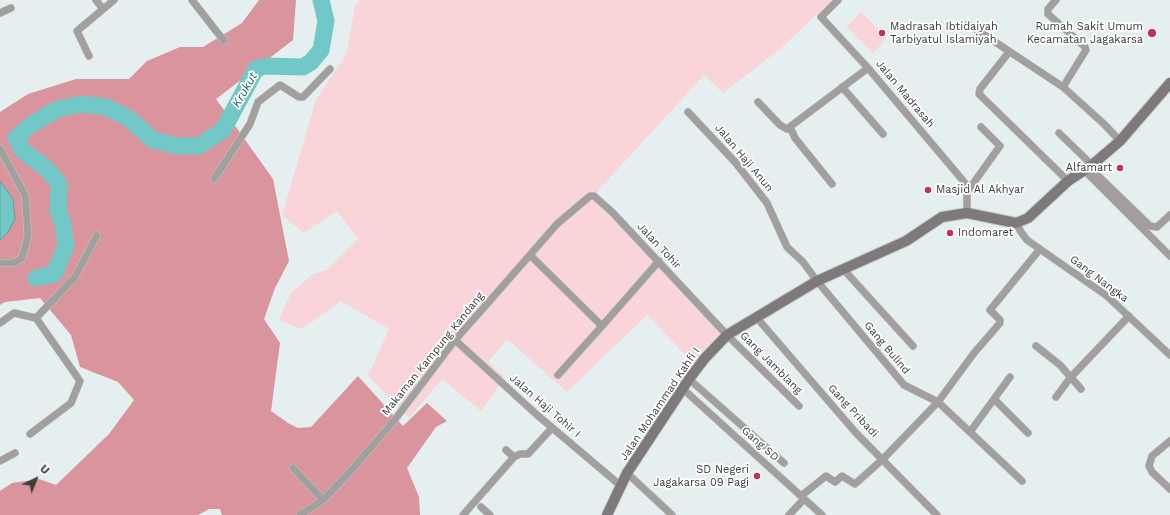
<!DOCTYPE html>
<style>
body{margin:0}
#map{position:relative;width:1170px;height:515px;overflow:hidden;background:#e6efef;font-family:"Work Sans",sans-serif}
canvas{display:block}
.north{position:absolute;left:16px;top:459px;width:40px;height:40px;-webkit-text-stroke:3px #fff;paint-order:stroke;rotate:43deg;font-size:11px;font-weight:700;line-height:16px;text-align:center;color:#3a3d3d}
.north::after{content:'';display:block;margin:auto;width:14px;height:18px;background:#3a3d3d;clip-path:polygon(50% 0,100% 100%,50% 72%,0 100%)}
</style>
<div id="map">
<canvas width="1170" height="515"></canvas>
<div class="north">U</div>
</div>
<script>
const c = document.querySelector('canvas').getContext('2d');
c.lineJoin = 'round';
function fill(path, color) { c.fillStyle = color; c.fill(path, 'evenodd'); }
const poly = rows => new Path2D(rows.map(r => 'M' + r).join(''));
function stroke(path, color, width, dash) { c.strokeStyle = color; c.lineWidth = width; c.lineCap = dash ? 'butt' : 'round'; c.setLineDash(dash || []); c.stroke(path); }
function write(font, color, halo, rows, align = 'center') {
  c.font = font + ' "Work Sans",sans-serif'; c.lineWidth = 3.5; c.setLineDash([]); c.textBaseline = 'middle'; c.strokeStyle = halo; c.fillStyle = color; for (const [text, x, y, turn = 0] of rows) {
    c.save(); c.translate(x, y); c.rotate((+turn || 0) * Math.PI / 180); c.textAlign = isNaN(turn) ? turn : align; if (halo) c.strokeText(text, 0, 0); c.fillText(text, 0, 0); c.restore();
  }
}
const green = poly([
 [360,0,832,0,780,49,723,93,704,75,594,195,724,329,692,362,647,315,567,392,507,339,488,362,505,377,481,411,442,379,409,418,368,376,389,329,341,301,302,329,279,320,291,293,312,275,328,269,358,239,337,211,304,233,282,215,316,100,347,53,355,6],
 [861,12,887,38,873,53,846,27]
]);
const forest = poly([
 [259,0,296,0,293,40,216,99,273,179,289,261,275,288,264,319,280,343,271,411,288,423,298,428,311,427,358,376,403,426,427,403,447,421,436,427,407,468,419,497,420,515,222,515,220,509,209,509,198,515,0,515,0,491,12,483,39,479,56,485,109,434,134,400,118,382,80,367,71,335,40,298,5,302,0,305,0,112,28,94,76,79,129,79,147,61,180,47,203,47,242,23]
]);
const water = poly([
 [0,181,13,199,15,219,8,232,0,240,0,181]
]);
const river = poly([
 [36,278,54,274,66,246,63,224,58,211,59,184,48,170,22,150,16,138,28,127,57,109,82,104,106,107,128,118,153,140,178,146,199,146,223,130,256,69,265,66,303,67,311,62,321,50,326,21,321,0]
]);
const minor = poly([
 [96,0,103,9],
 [192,0,224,41],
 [838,0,821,17,868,68,965,183,967,189,967,213],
 [1056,0,1048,9,1048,14,1085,47,1086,50,1063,87],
 [0,13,11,8],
 [968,24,1063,87,1104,124,1120,141],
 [1009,52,980,89,979,94,1068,181],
 [89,56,77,31,114,0],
 [842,87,883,134],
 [758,102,780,125,787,129,868,68],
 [688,112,735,162,767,203,787,247,803,262,817,281,904,385,938,402,1022,481],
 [790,127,795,138,832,184],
 [1059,133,1092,165],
 [0,149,25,195,28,236,22,258,14,263,0,263],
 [1089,167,1150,226,1157,227,1170,215],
 [1084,170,1170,256],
 [214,179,250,124,258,102,280,85,299,97,303,97,330,69],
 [967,192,1000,146,981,127],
 [1016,223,1021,232,1027,240,1107,296,1170,355],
 [530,255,602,326,659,261],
 [844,270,913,346],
 [757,318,856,433,937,515],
 [0,323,14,313,36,318,75,277,97,235],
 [455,340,536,414,621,486],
 [1036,346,1060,365,1081,389],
 [558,375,602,326],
 [689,379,784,463],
 [683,389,822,515],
 [1056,397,1070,378,1129,316],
 [994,399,1028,433],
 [970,432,1010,377],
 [30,434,71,403,80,381,36,318],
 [1170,441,1152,456,1149,466,1152,472,1170,489],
 [506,450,514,457],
 [0,461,15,453],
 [293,468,323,500],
 [627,473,672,515],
 [801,496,826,476,835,482,842,476,855,484,883,459,938,402,974,353,1000,323,1000,320,990,310,1040,249],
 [481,507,490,515],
 [300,515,323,500,348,474,393,422,455,340,487,304,557,224,590,196,594,196,612,212,727,335,799,406],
 [463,515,514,457,520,454,528,454,552,428],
 [789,515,804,499]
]);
const secondary = poly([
 [607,515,627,473,689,379,705,358,727,335,817,281,906,241,942,217,967,213,1016,223,1028,218,1068,181,1092,165,1120,141,1170,83]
]);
const markers = [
 [882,33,4,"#c13258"],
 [1152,33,5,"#c13258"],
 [1120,168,4,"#c13258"],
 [928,190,4,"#c13258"],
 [950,233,4,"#c13258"],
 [757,476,4,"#c13258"]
];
const poiNames = [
 ["Madrasah Ibtidaiyah",890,27],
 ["Tarbiyatul Islamiyah",890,40],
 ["Rumah Sakit Umum",1143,27,"right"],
 ["Kecamatan Jagakarsa",1143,40,"right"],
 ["Alfamart",1112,168,"right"],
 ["Masjid Al Akhyar",936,190],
 ["Indomaret",958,233],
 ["SD Negeri",749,470,"right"],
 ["Jagakarsa 09 Pagi",749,483,"right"]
];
const streetNames = [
 ["Jalan Madrasah",905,94,50],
 ["Jalan Haji Anun",744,158,50],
 ["Jalan Tohir",659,246,47],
 ["Gang Nangka",1099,279,37],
 ["Gang Bulind",887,348,50],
 ["Makaman Kampung Kandang",433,354,-51],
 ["Gang Jamblang",771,363,45],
 ["Jalan Mohammad Kahfi I",660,404,-56],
 ["Jalan Haji Tohir I",545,406,41],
 ["Gang Pribadi",853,411,47],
 ["Gang SD",760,444,42]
];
const waterNames = [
 ["Krukut",245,90,-60]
];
fill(green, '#f9d4d8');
fill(forest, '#d9949e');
fill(water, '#71c8c7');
stroke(water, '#609e9e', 1);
stroke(river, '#71c8c7', 17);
stroke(minor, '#c4cbcb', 8);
stroke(secondary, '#c4cbcb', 12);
stroke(minor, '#a29f9f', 7);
stroke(secondary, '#7e797a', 10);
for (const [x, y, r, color] of markers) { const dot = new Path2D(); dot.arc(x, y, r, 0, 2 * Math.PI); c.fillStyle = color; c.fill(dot); stroke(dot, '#fff', 1.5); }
write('11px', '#3a3d3d', '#fff', poiNames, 'left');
write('11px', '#3a3d3d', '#fff', streetNames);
write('italic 12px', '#1b6363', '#fff', waterNames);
</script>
